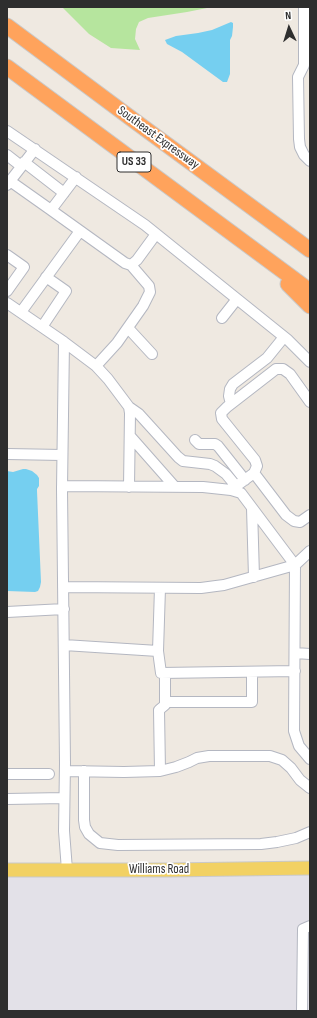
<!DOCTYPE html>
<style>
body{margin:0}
#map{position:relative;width:317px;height:1018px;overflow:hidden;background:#efe9e1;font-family:"Sofia Sans Condensed",sans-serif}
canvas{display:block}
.frame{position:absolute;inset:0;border:8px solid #2e2e2e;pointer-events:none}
.north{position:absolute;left:269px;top:8px;width:40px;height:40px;-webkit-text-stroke:3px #fff;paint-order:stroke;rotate:356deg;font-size:11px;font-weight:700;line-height:16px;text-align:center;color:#2e2e2e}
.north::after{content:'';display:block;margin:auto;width:14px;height:18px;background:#2e2e2e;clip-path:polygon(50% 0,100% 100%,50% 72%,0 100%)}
</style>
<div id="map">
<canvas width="317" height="1018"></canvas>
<div class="frame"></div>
<div class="north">N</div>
</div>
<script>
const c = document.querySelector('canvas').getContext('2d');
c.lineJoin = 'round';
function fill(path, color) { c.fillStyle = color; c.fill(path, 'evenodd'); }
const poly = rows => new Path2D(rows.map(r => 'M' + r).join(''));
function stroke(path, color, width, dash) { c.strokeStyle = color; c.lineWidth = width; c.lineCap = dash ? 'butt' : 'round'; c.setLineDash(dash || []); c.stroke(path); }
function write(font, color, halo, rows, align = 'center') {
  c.font = font + ' "Sofia Sans Condensed",sans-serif'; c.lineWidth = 3.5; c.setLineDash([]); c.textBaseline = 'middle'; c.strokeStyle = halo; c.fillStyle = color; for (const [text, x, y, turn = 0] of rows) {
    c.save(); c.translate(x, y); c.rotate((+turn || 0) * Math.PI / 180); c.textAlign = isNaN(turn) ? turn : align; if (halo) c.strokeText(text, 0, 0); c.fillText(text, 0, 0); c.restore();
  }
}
const industrial = poly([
 [310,868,310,1011,7,1011,7,870]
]);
const green = poly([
 [62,7,212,7,187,12,148,18,139,22,136,29,135,39,140,50,111,48,89,34]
]);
const water = poly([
 [231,22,233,23,233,27,232,36,230,40,230,74,227,82,223,82,182,52,167,44,165,40,176,36,198,33,212,30],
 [23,469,26,469,32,471,37,475,39,478,39,486,37,489,37,491,41,582,40,587,38,591,35,592,7,591,7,471,13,472]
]);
const minor = poly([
 [304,7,304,65,298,77,299,139,300,147,304,155,310,161],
 [7,131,145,225,288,340,310,362],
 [7,155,21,166],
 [24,162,64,193],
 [76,177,51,210,125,263,131,265,137,260,156,234],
 [10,181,51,210],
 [7,185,35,149],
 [7,255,24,267,7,291],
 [7,303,64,342,62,489,65,763,64,831,67,870],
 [21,312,80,231],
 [222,318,237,299],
 [42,327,66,291,46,277],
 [128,328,152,354],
 [64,342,96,366,108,379,129,407,130,413,129,487],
 [96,366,117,343,143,306,150,292,149,286,131,265],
 [232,403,230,400,229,396,230,389,233,384,267,358,284,337],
 [129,407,139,414,178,457,183,461,210,464,215,466,226,474,236,486],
 [130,436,175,487],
 [195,440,199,444,215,444,218,446,245,480],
 [7,454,62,455],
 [254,473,286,515,294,521,300,522,310,515],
 [62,486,203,487,231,490,241,493,295,565,224,585,216,586,201,588,63,587],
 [231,490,254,473,257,466,255,460,222,419,221,413,227,407,276,369,283,369,290,374,310,402],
 [252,508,254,577],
 [310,551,295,565,294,731,299,746,310,759],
 [7,612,64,609],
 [64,645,158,651,161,673,295,671],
 [158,651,160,588],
 [295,653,310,654],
 [165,673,165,702,252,702,252,672],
 [65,771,124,772,160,771,176,767,189,762,197,758,209,756,270,756,282,760,291,768,300,780,310,788],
 [84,771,84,820,85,827,89,834,100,843,118,845,261,844,277,842,296,838,310,832],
 [160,771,159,710,165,705,165,702],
 [7,774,49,774],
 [7,799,64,798],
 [302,1011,303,929,310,926]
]);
const major = poly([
 [7,870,167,870,310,868]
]);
const highway = poly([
 [7,26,136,122,310,250],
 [7,67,310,291],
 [288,284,310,306]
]);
const shields = [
 [134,162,34]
];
const shieldNames = [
 ["US 33",134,162]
];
const streetNames = [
 ["Southeast Expressway",158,138,36],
 ["Williams Road",159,870]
];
fill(industrial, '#e3e1e8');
fill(green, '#b6e59e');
fill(water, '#75cff0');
stroke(minor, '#b4b7c1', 12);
stroke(major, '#c9c9c9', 15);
stroke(highway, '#c9c9c9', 17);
stroke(minor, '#fff', 10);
stroke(major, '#f2d163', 13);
stroke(highway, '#ffa35c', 15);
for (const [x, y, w] of shields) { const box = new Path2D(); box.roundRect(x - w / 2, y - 10, w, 20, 3); c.fillStyle = '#fff'; c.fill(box); stroke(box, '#2e2e2e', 1); }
write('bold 12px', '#2e2e2e', null, shieldNames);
write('13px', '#2e2e2e', '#fff', streetNames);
</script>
